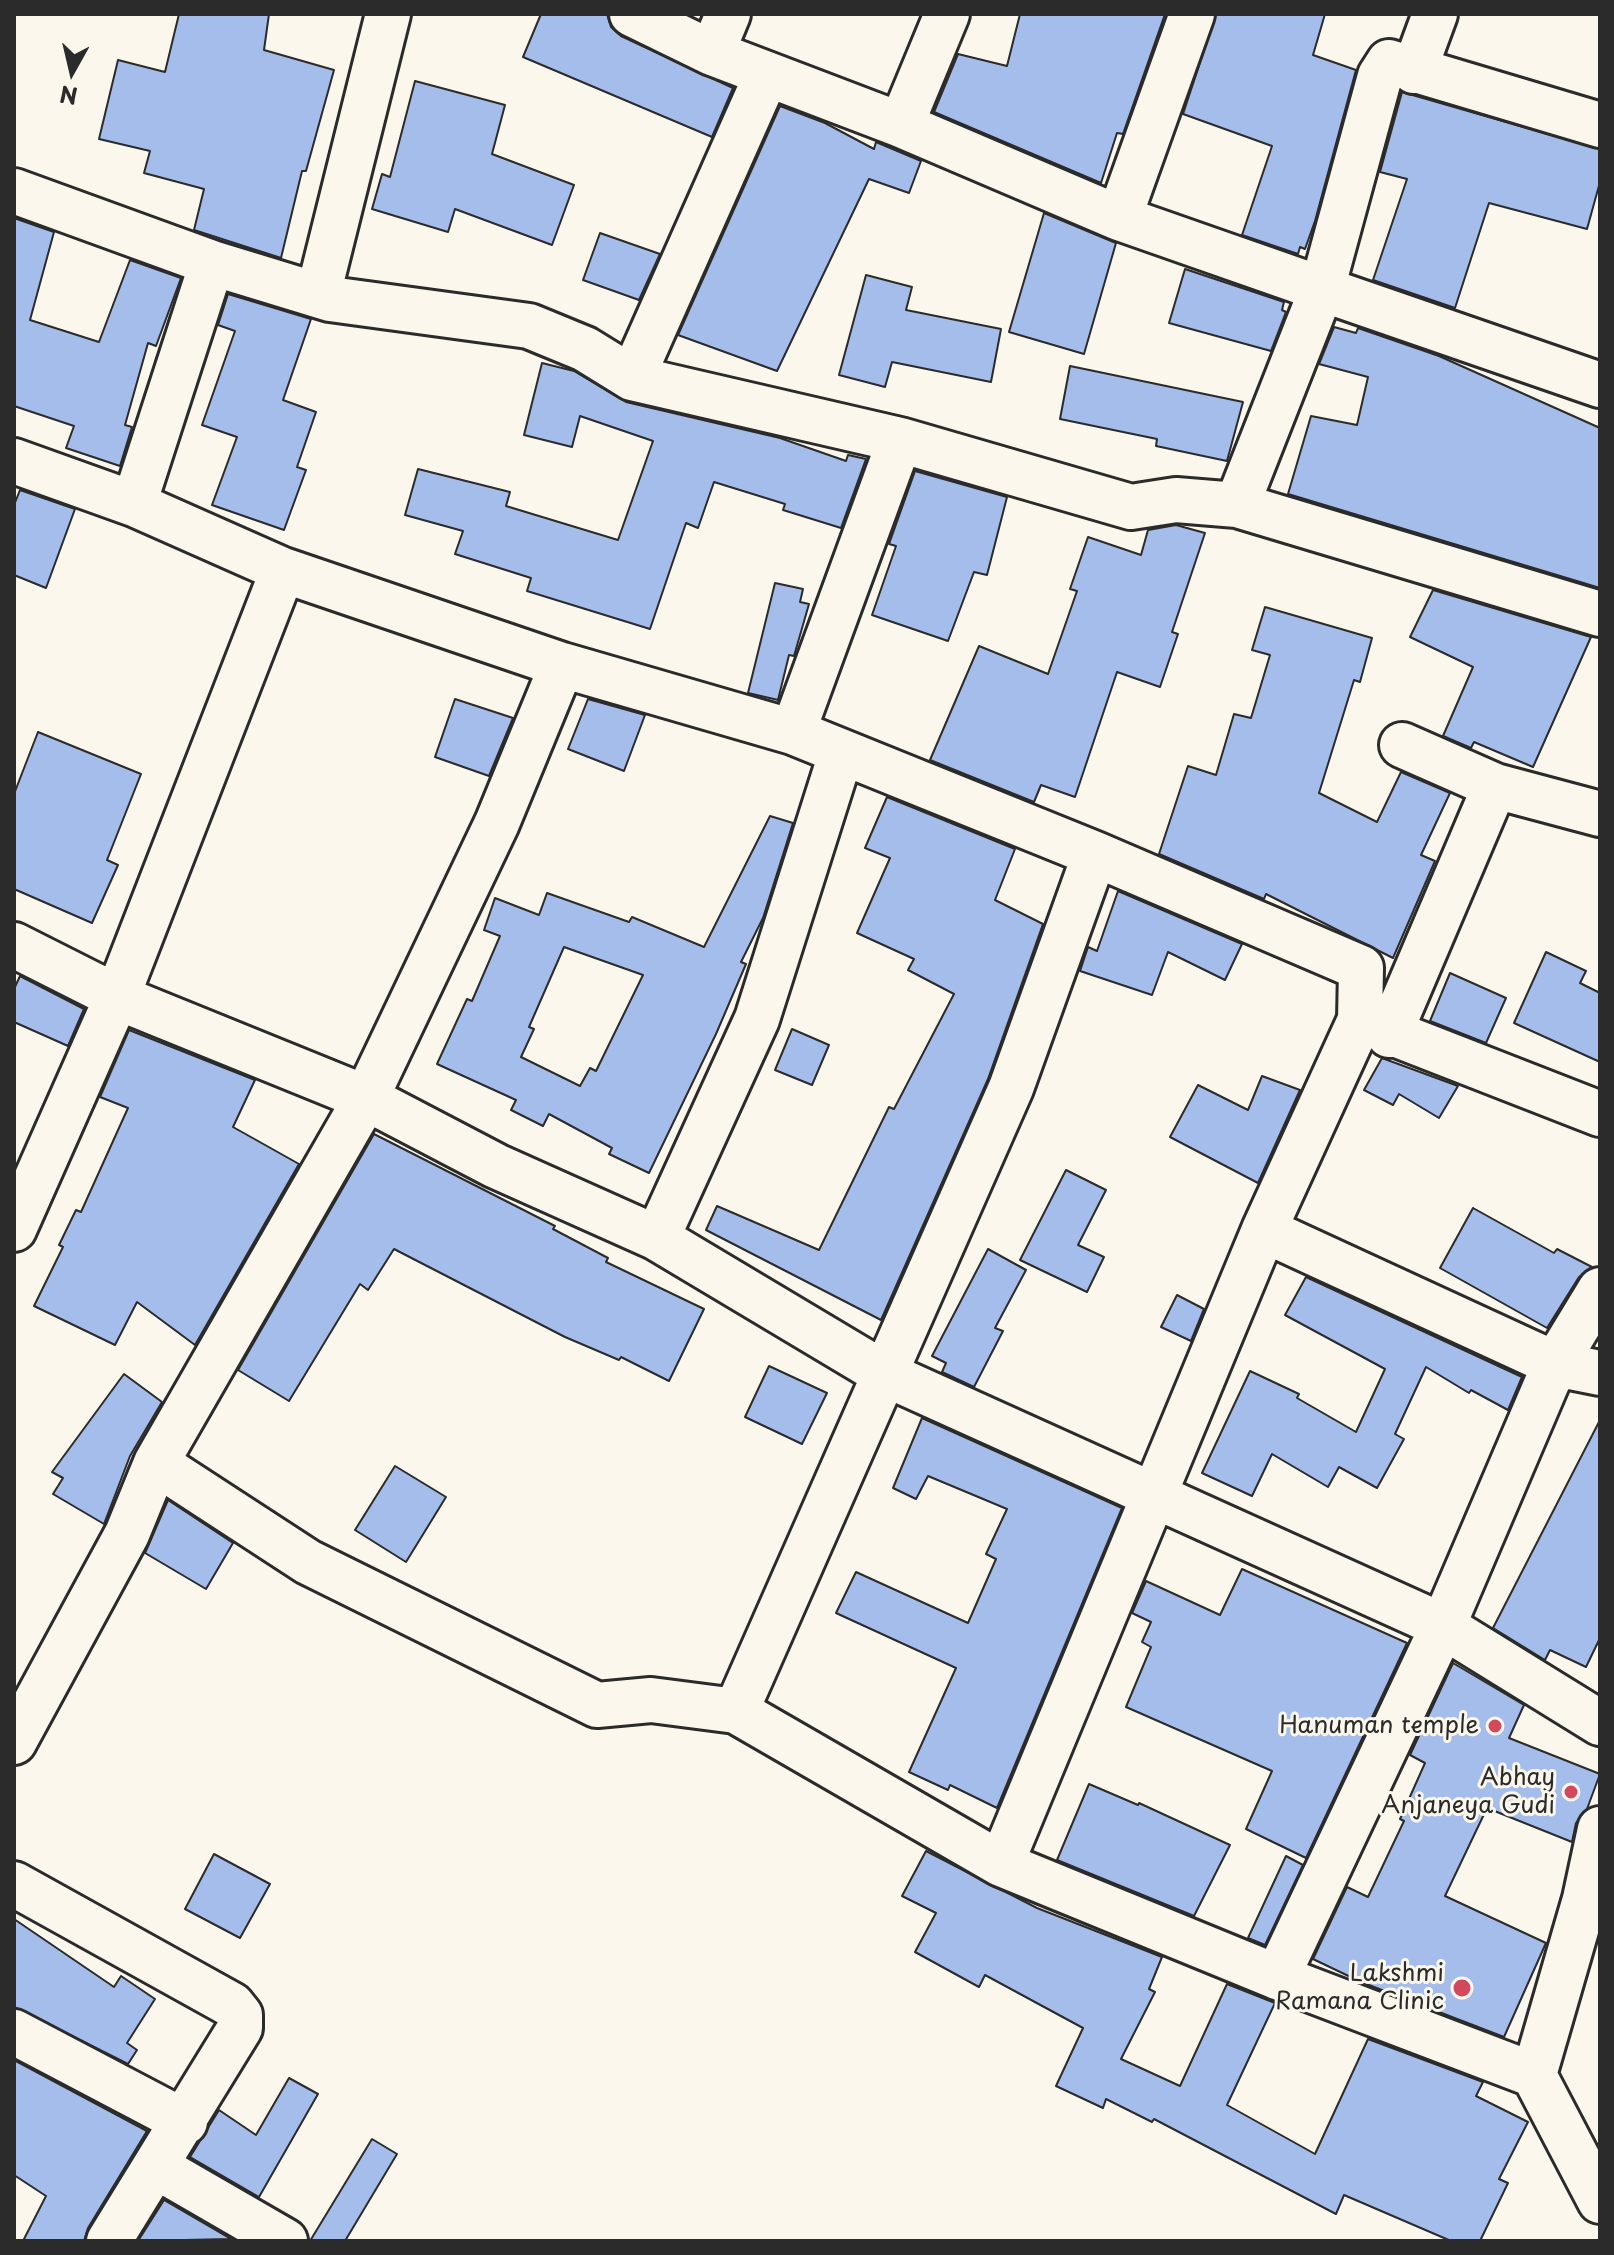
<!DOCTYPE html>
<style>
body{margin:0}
#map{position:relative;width:1614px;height:2255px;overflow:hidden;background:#fbf7ec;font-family:"Playpen Sans",sans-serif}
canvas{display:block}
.frame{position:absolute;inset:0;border:16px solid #2b2b2b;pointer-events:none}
.north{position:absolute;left:32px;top:32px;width:80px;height:80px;-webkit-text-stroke:6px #fbf7ec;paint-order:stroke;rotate:188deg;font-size:22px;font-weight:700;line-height:32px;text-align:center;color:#2b2b2b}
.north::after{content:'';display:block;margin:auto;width:28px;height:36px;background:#2b2b2b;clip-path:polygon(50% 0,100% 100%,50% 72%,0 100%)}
</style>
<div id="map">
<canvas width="1614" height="2255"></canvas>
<div class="frame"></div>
<div class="north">N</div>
</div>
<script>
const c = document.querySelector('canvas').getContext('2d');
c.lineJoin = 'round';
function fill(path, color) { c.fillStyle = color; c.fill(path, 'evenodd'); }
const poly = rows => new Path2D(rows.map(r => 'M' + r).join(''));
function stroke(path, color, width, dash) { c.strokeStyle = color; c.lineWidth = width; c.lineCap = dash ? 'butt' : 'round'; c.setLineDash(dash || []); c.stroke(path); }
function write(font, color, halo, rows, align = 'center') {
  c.font = font + ' "Playpen Sans",sans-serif'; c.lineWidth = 6; c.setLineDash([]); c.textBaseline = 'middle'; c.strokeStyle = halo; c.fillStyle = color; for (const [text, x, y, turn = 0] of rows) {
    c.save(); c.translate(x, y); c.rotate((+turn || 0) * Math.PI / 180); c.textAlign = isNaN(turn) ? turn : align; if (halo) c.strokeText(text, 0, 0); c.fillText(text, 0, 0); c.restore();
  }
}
const building = poly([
 [179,14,269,14,264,50,334,70,306,171,302,171,281,258,194,230,204,189,144,173,150,151,99,139,118,60,165,72,179,14],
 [541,14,607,14,611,27,621,36,733,88,712,137,523,57,541,14],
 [1020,14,1165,14,1123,134,1117,133,1101,183,934,112,958,54,1007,66,1020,14],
 [1216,14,1325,14,1313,55,1356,70,1315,221,1305,249,1300,247,1298,254,1242,235,1272,146,1183,114,1216,14],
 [415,81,505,105,492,154,574,185,552,245,455,209,448,232,372,209,382,174,390,177,415,81],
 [1402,92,1600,149,1600,182,1587,229,1489,203,1455,308,1373,280,1407,179,1380,172,1402,92],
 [780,106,825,123,874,149,876,142,921,161,909,193,869,179,777,371,678,335,780,106],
 [1044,213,1116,243,1084,354,1009,332,1044,213],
 [14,218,54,232,30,320,99,342,130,260,181,278,156,346,148,343,125,425,132,427,120,466,66,448,74,426,14,406,14,218],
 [600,233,660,254,639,300,583,280,600,233],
 [1185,269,1284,302,1282,310,1286,312,1271,351,1169,323,1185,269],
 [866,275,912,287,906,310,1001,329,991,382,892,362,885,387,839,375,866,275],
 [228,294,311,319,283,400,316,412,297,467,306,470,284,530,212,505,237,437,202,425,235,331,218,325,228,294],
 [1334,327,1356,333,1358,328,1439,356,1600,428,1600,588,1288,494,1311,416,1357,425,1368,377,1319,364,1334,327],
 [542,363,574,371,626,402,780,438,846,461,848,455,866,459,841,528,783,510,785,504,714,482,698,528,686,523,650,629,527,591,531,578,455,554,463,531,405,515,418,469,510,492,506,506,618,540,653,441,580,416,572,447,524,435,542,363],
 [1070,366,1243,402,1227,461,1156,446,1157,439,1060,419,1070,366],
 [915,471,1007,497,987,575,974,572,948,641,872,615,896,546,889,544,915,471],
 [20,490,75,509,46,588,14,575,14,505,20,490],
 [1176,525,1205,533,1172,632,1178,634,1160,687,1117,672,1075,797,1041,785,1034,802,930,760,979,646,1048,674,1077,591,1070,589,1088,537,1141,555,1148,530,1176,525],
 [775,583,803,589,800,602,809,604,794,656,789,655,778,700,748,693,775,583],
 [1433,590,1591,637,1533,767,1474,742,1471,748,1443,736,1473,667,1410,637,1433,590],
 [1265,607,1372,638,1360,682,1354,680,1319,793,1377,822,1401,772,1450,793,1421,855,1435,861,1393,958,1266,894,1264,899,1159,854,1188,766,1216,775,1234,714,1251,718,1270,655,1252,650,1265,607],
 [455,699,513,718,489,776,435,757,455,699],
 [588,699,645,715,624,771,568,749,588,699],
 [38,732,141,774,107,860,118,865,92,923,14,889,14,794,38,732],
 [887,797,1015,849,995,900,1043,924,988,1079,881,1320,706,1230,717,1206,819,1250,889,1107,894,1109,954,994,908,970,914,959,857,933,890,858,865,848,887,797],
 [770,816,793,823,763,918,741,962,746,964,716,1034,649,1173,609,1154,612,1148,549,1114,543,1126,511,1110,516,1100,437,1064,467,999,472,1001,500,936,484,930,495,898,539,915,547,893,629,922,632,917,704,947,770,816],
 [564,947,643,975,596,1071,590,1068,580,1086,521,1057,534,1029,529,1027,564,947],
 [1118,891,1242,944,1225,980,1168,952,1152,995,1080,971,1088,947,1097,951,1118,891],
 [1546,952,1586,971,1580,983,1600,993,1600,1062,1514,1023,1546,952],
 [1450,973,1506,998,1486,1043,1430,1021,1450,973],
 [20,976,84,1009,68,1046,14,1022,14,989,20,976],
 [792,1029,829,1045,812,1085,775,1070,792,1029],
 [129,1030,255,1080,233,1127,299,1164,195,1345,137,1302,115,1345,34,1306,63,1247,59,1245,76,1210,81,1212,128,1108,100,1097,129,1030],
 [1382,1058,1458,1086,1439,1118,1399,1094,1393,1105,1364,1090,1382,1058],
 [1262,1076,1300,1090,1258,1183,1170,1137,1198,1085,1248,1110,1262,1076],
 [374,1134,555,1226,553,1229,608,1258,606,1262,704,1309,669,1381,621,1357,619,1360,565,1337,394,1249,368,1290,360,1284,289,1401,238,1370,374,1134],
 [1066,1170,1106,1190,1078,1245,1104,1257,1087,1292,1020,1260,1066,1170],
 [1473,1208,1554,1253,1557,1249,1592,1267,1579,1277,1547,1328,1440,1268,1473,1208],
 [988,1249,1026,1270,995,1328,1003,1331,974,1387,942,1372,946,1363,932,1356,988,1249],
 [1306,1277,1522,1377,1508,1410,1471,1390,1469,1393,1426,1367,1395,1434,1404,1439,1377,1488,1339,1467,1328,1487,1272,1454,1252,1496,1202,1473,1250,1371,1299,1394,1297,1398,1356,1432,1385,1369,1285,1315,1306,1277],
 [1177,1295,1204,1309,1191,1341,1161,1327,1177,1295],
 [769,1366,827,1393,802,1444,745,1417,769,1366],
 [124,1374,162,1402,130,1456,104,1524,53,1494,63,1478,52,1472,124,1374],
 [922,1418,1122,1508,997,1808,950,1785,948,1790,909,1772,956,1668,836,1613,856,1572,968,1623,996,1559,986,1554,1007,1509,928,1476,916,1499,893,1488,922,1418],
 [1600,1420,1600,1638,1586,1667,1550,1650,1545,1660,1493,1628,1600,1420],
 [395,1466,446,1497,406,1562,355,1530,395,1466],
 [168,1500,233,1543,206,1589,145,1553,168,1500],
 [1242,1569,1407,1643,1306,1858,1246,1829,1272,1771,1126,1707,1151,1647,1142,1642,1151,1622,1132,1613,1146,1581,1220,1615,1242,1569],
 [1453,1663,1524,1705,1509,1738,1600,1774,1587,1809,1576,1823,1572,1842,1487,1808,1445,1896,1546,1943,1504,2037,1361,1982,1313,1959,1347,1887,1368,1897,1404,1821,1400,1819,1425,1763,1410,1755,1453,1663],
 [1089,1784,1138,1805,1139,1803,1230,1845,1194,1916,1057,1860,1089,1784],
 [926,1851,1037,1908,1162,1957,1149,1989,1155,1992,1121,2059,1180,2086,1227,1984,1275,2003,1227,2105,1315,2154,1368,2039,1483,2082,1476,2096,1528,2122,1499,2179,1508,2183,1480,2241,1451,2241,1344,2195,1336,2214,1154,2119,1152,2122,1106,2099,1103,2108,1056,2086,1083,2028,985,1975,979,1987,915,1952,936,1913,902,1896,926,1851],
 [214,1854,270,1884,240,1938,185,1909,214,1854],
 [1286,1856,1303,1865,1265,1945,1248,1938,1286,1856],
 [14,1919,114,1987,121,1976,155,1999,127,2043,137,2050,128,2064,14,2007,14,1919],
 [14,2060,147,2131,88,2228,84,2241,23,2241,46,2196,14,2175,14,2060],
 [289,2078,318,2094,259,2197,190,2157,219,2110,256,2135,289,2078],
 [372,2139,397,2154,345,2241,310,2241,372,2139],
 [164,2200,231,2239,138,2241,164,2200]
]);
const minor = poly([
 [632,14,712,53,901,125,1119,218,1322,289,1380,76,1389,62,1600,125],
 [712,53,728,14],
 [1414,71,1435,14],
 [901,125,947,14],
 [14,191,212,263,330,299,529,326,585,349,632,378,900,440,1131,507,1176,500,1237,505,1322,289,1600,385],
 [1119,218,1192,14],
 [318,295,388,14],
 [632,378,767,74],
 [14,461,134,504,283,570,562,665,793,732,1095,854,1361,968,1360,1020,1264,1230,1001,1864,1277,1977,1534,2075],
 [134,504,212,263],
 [1237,505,1600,614],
 [793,732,900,440],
 [1402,745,1495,786,1600,814],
 [14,945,117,997,366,1098,496,1166,657,1238,883,1373,1443,1626,1600,1723],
 [1364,1022,1600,1114],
 [1389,1035,1495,786],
 [14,1229,117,997,283,570],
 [1264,1230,1555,1364,1600,1373],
 [657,1238,757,1019,841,754],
 [156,1463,366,1098,497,823,562,665],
 [14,1742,127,1534,156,1463,308,1562,597,1705,651,1700,736,1711],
 [1600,1829,1585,1899,1534,2075,1600,2201],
 [1001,1864,736,1711,1011,1088,1095,854],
 [14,1884,232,2005,240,2015,240,2028,109,2241],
 [1277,1977,1443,1626,1555,1364,1600,1290],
 [14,2032,185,2122],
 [157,2167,285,2241]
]);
const markers = [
 [1495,1726,8,"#d1495b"],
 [1571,1792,8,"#d1495b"],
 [1462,1988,10,"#d1495b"]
];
const poiNames = [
 ["Hanuman temple",1479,1726],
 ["Abhay",1555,1778],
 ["Anjaneya Gudi",1555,1806],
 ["Lakshmi",1444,1974],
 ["Ramana Clinic",1444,2002]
];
fill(building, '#a5bdea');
stroke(building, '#2b2b2b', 2);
stroke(minor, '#2b2b2b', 50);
stroke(minor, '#fbf7ec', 44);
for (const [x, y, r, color] of markers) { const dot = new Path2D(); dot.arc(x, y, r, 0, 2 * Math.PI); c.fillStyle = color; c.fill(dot); stroke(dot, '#fbf7ec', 3); }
write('24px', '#2b2b2b', '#fbf7ec', poiNames, 'right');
</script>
